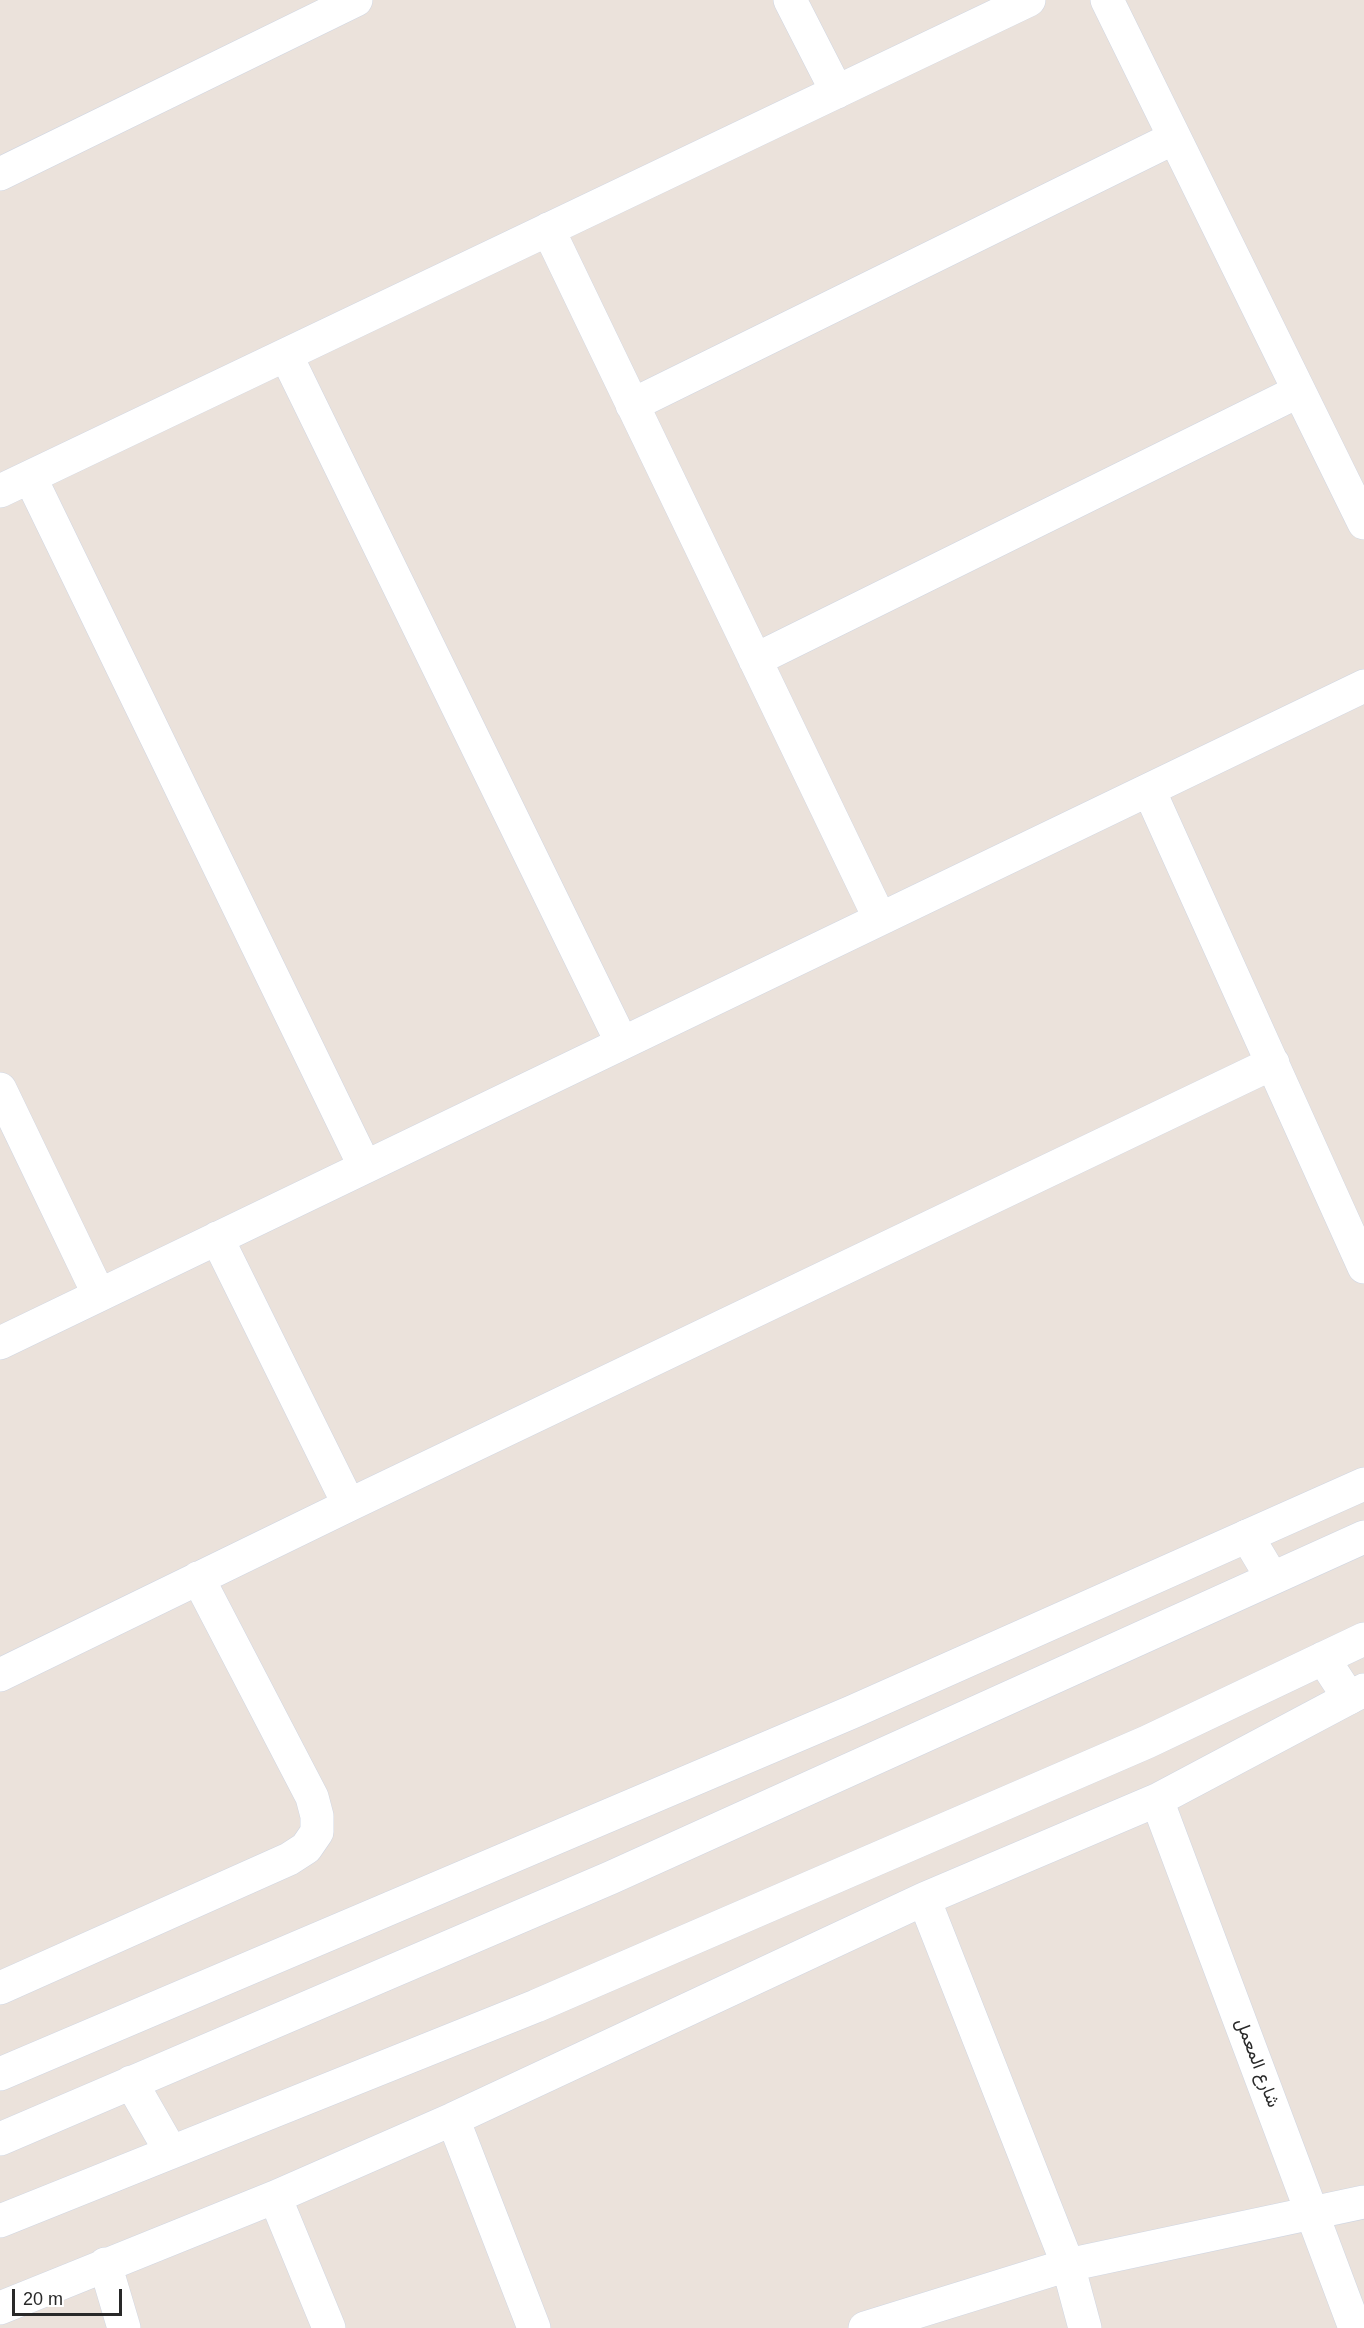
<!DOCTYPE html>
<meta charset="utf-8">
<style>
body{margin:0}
#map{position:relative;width:1364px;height:2328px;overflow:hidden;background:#ebe2db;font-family:Arial,sans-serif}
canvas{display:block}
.scale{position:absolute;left:12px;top:2289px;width:110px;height:27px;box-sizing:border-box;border:3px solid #292929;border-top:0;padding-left:8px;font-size:18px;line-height:21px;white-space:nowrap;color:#292929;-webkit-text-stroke:4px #fff;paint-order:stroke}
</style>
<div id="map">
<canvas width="1364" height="2328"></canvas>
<div class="scale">20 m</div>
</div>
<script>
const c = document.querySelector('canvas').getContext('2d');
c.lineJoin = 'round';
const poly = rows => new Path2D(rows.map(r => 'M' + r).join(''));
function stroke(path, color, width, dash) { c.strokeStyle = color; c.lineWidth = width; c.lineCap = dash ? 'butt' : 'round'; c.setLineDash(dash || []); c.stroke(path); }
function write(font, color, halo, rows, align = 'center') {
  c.font = font + ' Arial,Vazirmatn,sans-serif'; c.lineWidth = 5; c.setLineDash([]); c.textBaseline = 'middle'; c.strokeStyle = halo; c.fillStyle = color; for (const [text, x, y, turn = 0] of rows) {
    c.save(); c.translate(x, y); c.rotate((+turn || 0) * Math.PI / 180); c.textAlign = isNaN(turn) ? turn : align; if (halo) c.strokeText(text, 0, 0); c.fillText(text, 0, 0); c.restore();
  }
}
const street = poly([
 [790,0,837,92],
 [1107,0,1364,523],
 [0,174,356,0],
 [548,229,880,919],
 [286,355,622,1043],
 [632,405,1174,138],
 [30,477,365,1167],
 [0,491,1029,0],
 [755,660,1299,391],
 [1149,790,1364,1267],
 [0,1089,99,1295],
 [217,1238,349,1505],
 [0,1343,1364,686],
 [0,1675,349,1505,1273,1063],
 [1157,1800,1355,2328],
 [924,1899,1068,2265,1085,2328],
 [0,1988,289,1859,306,1848,317,1832,317,1816,312,1797,198,1578],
 [0,2074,852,1712,1364,1484],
 [453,2119,534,2328],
 [275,2197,329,2328],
 [105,2264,124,2328],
 [0,2308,275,2197,453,2119,924,1899,1157,1800,1364,1690],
 [865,2328,1068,2265,1364,2202]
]);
const secondary = poly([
 [1247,1536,1272,1578],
 [1323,1658,1349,1698],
 [131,2082,171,2152],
 [0,2139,610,1878,1364,1537],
 [0,2221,536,2006,1147,1742,1364,1639]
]);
const streetNames = [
 ["شارع المعمل",1257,2063,69]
];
stroke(street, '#d0d6e2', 34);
stroke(secondary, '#d0d6e2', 34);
stroke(street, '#fff', 33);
stroke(secondary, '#fff', 33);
write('18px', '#292929', '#fff', streetNames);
</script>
